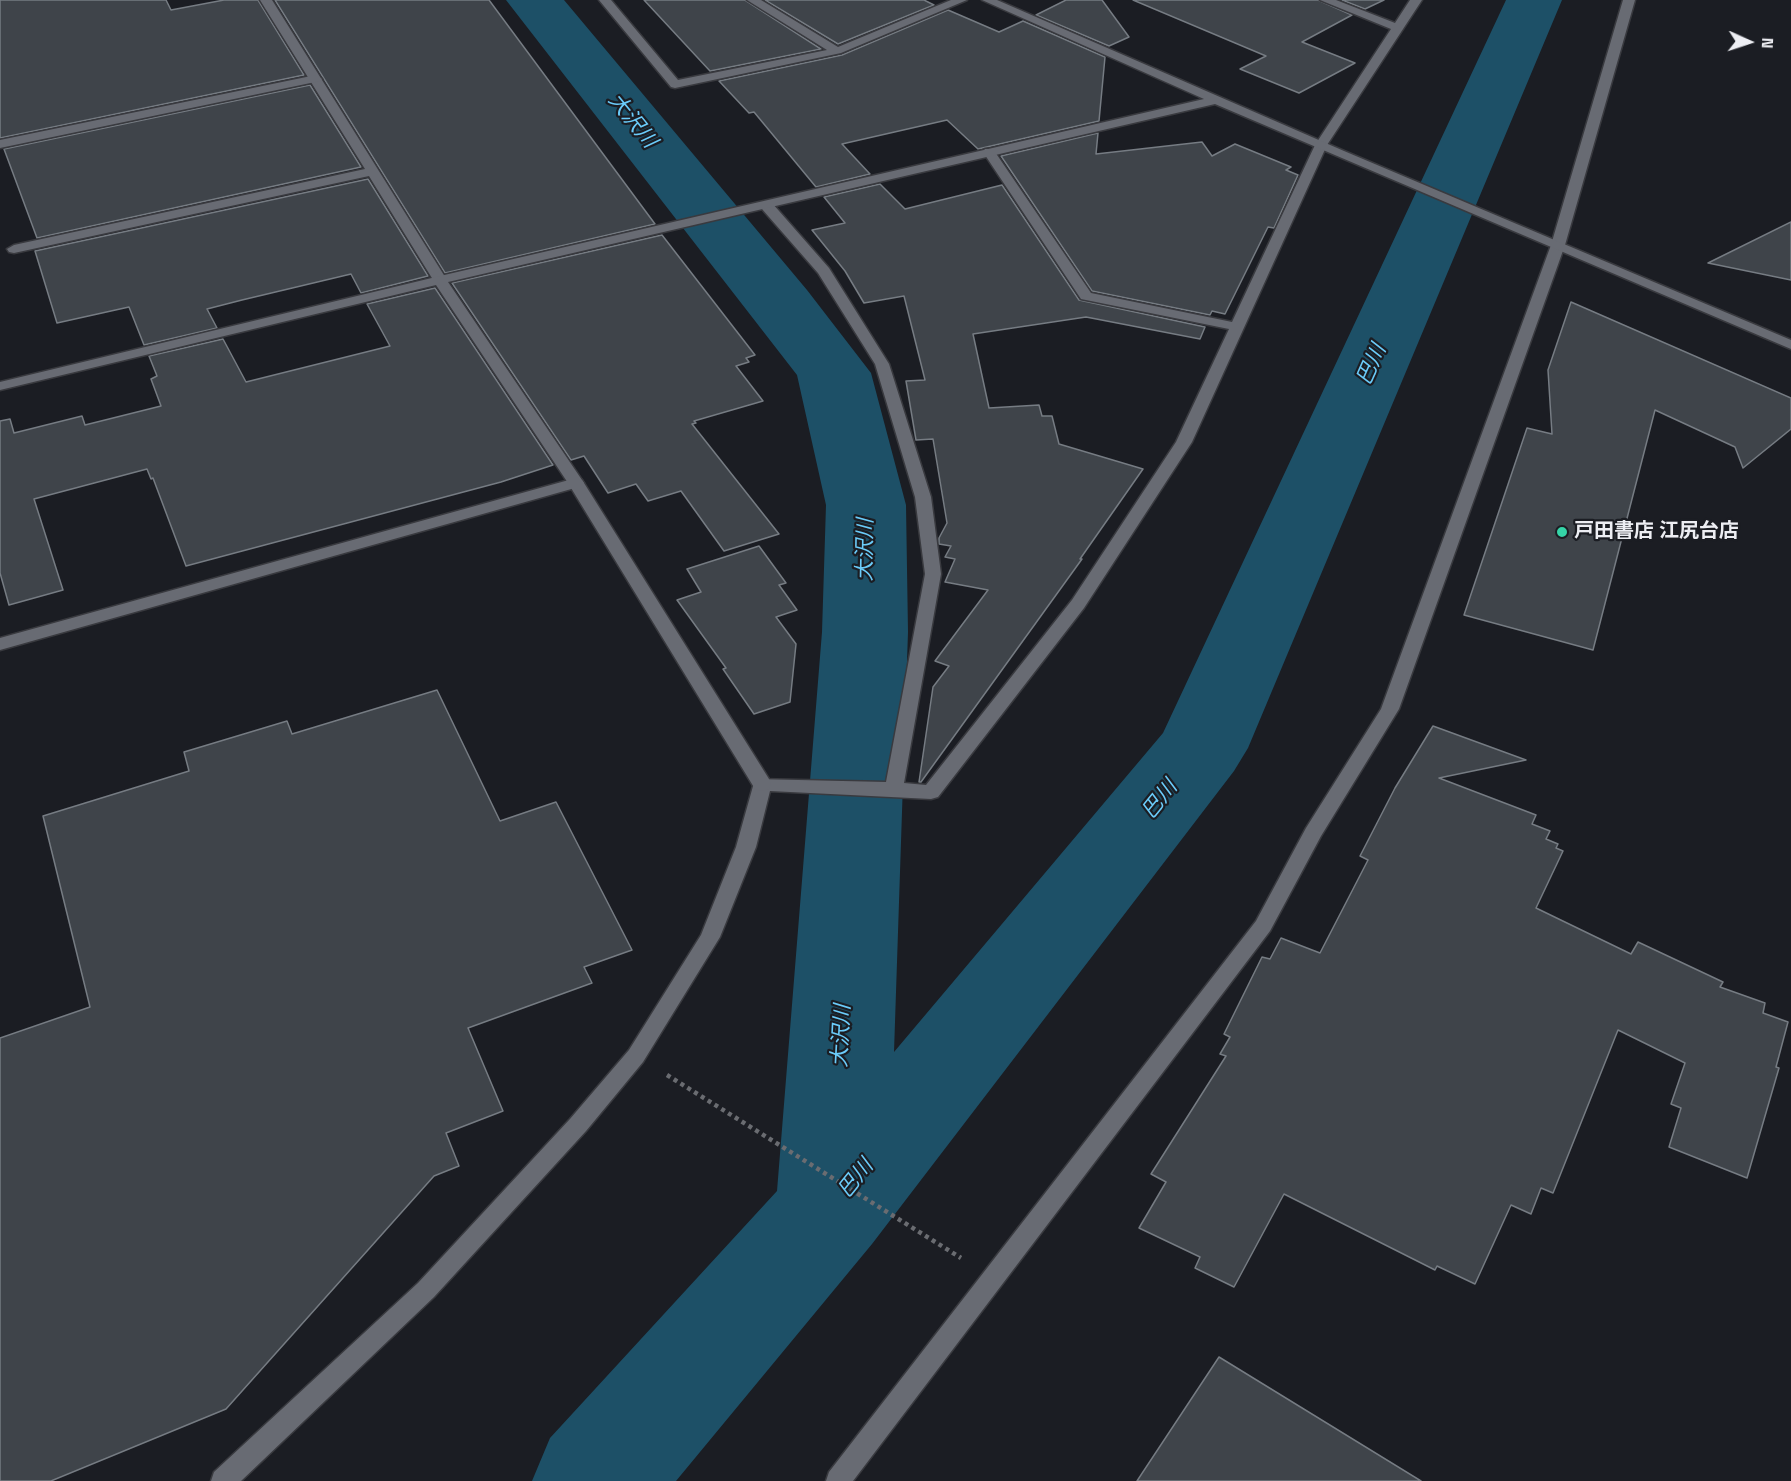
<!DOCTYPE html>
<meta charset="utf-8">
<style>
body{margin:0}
#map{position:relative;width:1791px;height:1481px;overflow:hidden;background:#1b1d23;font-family:"Space Grotesk",sans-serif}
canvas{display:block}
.north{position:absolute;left:1719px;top:12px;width:60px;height:60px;-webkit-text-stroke:4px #1b1d23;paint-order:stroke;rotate:93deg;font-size:16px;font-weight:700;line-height:24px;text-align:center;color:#edeef3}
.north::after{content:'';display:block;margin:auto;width:21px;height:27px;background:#edeef3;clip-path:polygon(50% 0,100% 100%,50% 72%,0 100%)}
</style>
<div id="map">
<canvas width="1791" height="1481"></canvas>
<div class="north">N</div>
</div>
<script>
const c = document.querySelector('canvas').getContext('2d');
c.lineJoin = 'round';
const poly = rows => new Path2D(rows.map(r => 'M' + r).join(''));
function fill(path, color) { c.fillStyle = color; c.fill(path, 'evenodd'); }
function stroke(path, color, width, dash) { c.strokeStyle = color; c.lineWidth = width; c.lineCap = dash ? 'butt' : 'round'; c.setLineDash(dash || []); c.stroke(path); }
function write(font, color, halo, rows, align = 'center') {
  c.font = font + ' "Space Grotesk","Noto Sans JP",sans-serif'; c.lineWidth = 4.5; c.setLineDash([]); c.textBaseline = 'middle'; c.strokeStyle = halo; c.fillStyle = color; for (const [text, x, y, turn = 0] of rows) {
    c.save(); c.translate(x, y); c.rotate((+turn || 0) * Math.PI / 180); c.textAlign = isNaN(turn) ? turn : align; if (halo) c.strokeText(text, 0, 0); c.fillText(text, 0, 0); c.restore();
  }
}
const river = poly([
 [506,0,564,0,807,290,871,373,906,505,908,632,894,1052,1163,733,1506,0,1562,0,1248,748,1234,771,872,1244,676,1481,532,1481,550,1438,777,1191,822,632,826,505,797,375,506,0]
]);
const building = poly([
 [0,0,166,0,171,10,224,0,258,0,304,75,0,138,0,0],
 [275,0,489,0,655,224,445,273,275,0],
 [644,0,745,0,821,49,710,71,644,0],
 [765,0,924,0,934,5,838,44,765,0],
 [1066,0,1102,0,1129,37,1109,46,1036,15,1066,0],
 [1133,0,1318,0,1352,15,1302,42,1355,63,1299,93,1240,69,1266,56,1133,0],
 [1342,0,1384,0,1365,9,1342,0],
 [948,10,999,32,1023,21,1105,57,1099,121,978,149,947,120,842,144,870,174,816,187,754,112,749,113,719,81,842,55,948,10],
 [310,85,361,167,37,238,4,149,310,85],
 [1098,133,1096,154,1202,142,1212,156,1235,144,1291,167,1286,170,1298,175,1274,228,1268,227,1225,314,1212,311,1210,315,1092,291,1001,156,1098,133],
 [368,179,428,276,361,293,351,274,242,300,207,309,217,328,144,345,129,307,57,323,35,251,368,179],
 [880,184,905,209,1002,185,1079,300,1205,327,1200,339,1086,317,973,334,989,408,1039,405,1042,416,1052,416,1059,444,1143,469,1080,559,1082,559,921,782,919,782,933,687,949,666,935,661,988,590,945,582,955,559,945,557,951,546,939,544,939,538,947,523,933,439,916,440,906,381,925,380,904,296,864,303,845,271,812,230,845,223,824,197,880,184],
 [1791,222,1791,280,1708,263,1791,222],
 [662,235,755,355,746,358,749,362,736,366,763,401,694,421,696,423,692,424,779,534,724,551,681,491,648,501,636,484,608,493,584,456,571,460,452,283,662,235],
 [435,288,553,465,501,482,186,566,153,478,151,479,147,469,34,499,63,590,9,605,0,573,0,421,10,419,14,433,82,416,85,425,161,406,151,379,157,376,149,356,223,339,246,382,390,346,367,304,435,288],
 [1571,302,1791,398,1791,429,1743,468,1735,447,1655,410,1593,650,1464,615,1527,428,1552,434,1548,370,1571,302],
 [759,546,786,583,779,585,797,610,776,617,796,644,790,702,754,714,723,669,726,668,677,600,701,592,687,569,759,546],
 [437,690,500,821,556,802,632,950,584,967,592,983,468,1028,503,1111,446,1133,459,1166,434,1176,226,1409,51,1481,0,1481,0,1038,90,1007,43,816,189,771,184,752,287,721,292,734,437,690],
 [1433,726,1526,760,1439,778,1536,815,1532,824,1550,831,1546,839,1558,844,1556,848,1563,851,1536,908,1631,954,1638,942,1723,982,1720,987,1765,1003,1763,1013,1788,1022,1776,1067,1779,1068,1747,1178,1669,1147,1681,1108,1671,1104,1685,1063,1618,1030,1553,1193,1541,1188,1531,1214,1511,1205,1475,1284,1437,1266,1435,1270,1284,1194,1234,1287,1195,1268,1200,1257,1139,1228,1166,1182,1151,1174,1226,1056,1220,1054,1230,1037,1224,1034,1262,957,1270,959,1281,938,1320,953,1368,860,1360,856,1395,788,1433,726],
 [1219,1357,1421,1481,1137,1481,1219,1357]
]);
const path = poly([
 [667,1075,961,1258]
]);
const street = poly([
 [260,0,272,0,447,280,445,283,435,283,369,176,14,253,9,252,7,249,14,245,365,169,260,0],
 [599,0,611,0,678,80,827,50,747,0,761,0,838,47,951,0,967,0,841,53,675,88,671,87,599,0],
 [1320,0,1336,0,1395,23,1410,0,1422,0,1327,145,1192,442,1084,608,938,797,931,799,770,791,756,847,720,937,643,1062,586,1131,434,1297,241,1481,211,1481,214,1472,418,1283,570,1119,629,1050,701,935,736,847,755,779,886,782,925,574,915,497,875,364,818,273,762,209,762,203,772,203,829,268,889,364,931,497,941,574,904,783,926,785,1072,600,1176,442,1229,329,1081,299,983,152,985,149,993,149,1091,293,1232,322,1315,145,1391,29,1320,0],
 [1623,0,1635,0,1565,245,1399,709,1321,836,1270,931,853,1481,826,1481,829,1472,1256,921,1306,828,1381,709,1551,245,1623,0],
 [576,478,582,480,584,483,582,486,0,650,0,638,576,478]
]);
const secondary = poly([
 [982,0,997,0,1344,151,1791,340,1791,349,1215,104,448,282,584,483,769,779,771,784,769,789,762,791,755,789,568,483,436,285,0,390,0,382,440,276,1204,99,982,0],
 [316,75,322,79,320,81,0,148,0,140,316,75]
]);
const markers = [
 [1562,532,6,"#35d4a7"]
];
const poiNames = [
 ["戸田書店 江尻台店",1574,532]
];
const waterNames = [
 ["大沢川",632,121,51],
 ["巴川",1372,365,-66],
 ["大沢川",866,550,-89],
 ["巴川",1160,800,-51],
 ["大沢川",842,1036,-87],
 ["巴川",856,1179,-51]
];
fill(river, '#1d5067');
fill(building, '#3f444a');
stroke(building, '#767c83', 1.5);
stroke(street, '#393a3f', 3);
stroke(secondary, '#393a3f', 3);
stroke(path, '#6a6c71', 4.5, [4, 4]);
fill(street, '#686b73');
fill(secondary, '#686b73');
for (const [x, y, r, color] of markers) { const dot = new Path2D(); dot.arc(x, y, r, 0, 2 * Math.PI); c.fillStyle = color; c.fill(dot); stroke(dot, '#1b1d23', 2); }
write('bold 20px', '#edeef3', '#1b1d23', poiNames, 'left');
write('italic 21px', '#6bccfa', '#1b1d23', waterNames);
</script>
